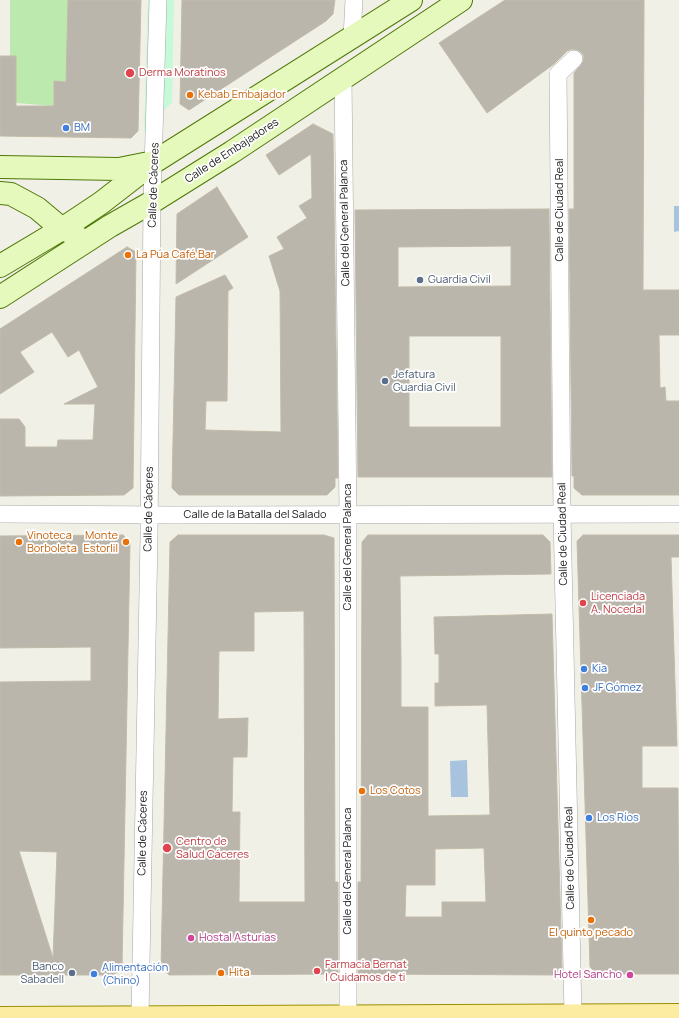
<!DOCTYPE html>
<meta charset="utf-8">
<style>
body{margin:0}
canvas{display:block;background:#f1f0e7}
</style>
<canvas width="679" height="1018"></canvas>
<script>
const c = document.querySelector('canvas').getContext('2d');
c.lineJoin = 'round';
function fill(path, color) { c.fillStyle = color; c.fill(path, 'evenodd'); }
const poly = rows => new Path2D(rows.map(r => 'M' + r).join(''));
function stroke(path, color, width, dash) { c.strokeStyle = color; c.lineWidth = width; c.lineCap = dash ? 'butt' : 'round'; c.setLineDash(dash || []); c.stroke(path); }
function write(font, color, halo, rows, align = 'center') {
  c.font = font + ' Manrope,sans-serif'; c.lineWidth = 3.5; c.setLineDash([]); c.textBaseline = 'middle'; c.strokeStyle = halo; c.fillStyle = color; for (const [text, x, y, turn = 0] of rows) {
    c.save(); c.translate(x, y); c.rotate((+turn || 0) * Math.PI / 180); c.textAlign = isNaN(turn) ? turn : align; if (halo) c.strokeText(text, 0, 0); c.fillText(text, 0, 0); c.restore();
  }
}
const grass = poly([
 [10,0,68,0,66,82,55,82,54,106,16,103,16,56,10,56]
]);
const park = poly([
 [148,0,174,0,172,102,144,132]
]);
const water = poly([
 [674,206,679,206,679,231,674,232],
 [467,760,468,797,451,797,450,761]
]);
const building = poly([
 [68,0,141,0,138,131,131,138,0,136,0,56,16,56,16,106,54,106,54,81,66,82,68,0],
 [182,0,335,0,333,14,326,21,189,110,180,104,182,0],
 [505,0,644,0,643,290,679,290,679,335,659,335,660,388,665,387,666,401,679,401,679,495,582,495,574,488,574,476,572,476,569,209,574,209,574,73,583,62,584,56,581,52,577,50,572,49,567,51,554,64,487,113,439,43,505,0],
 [313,124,333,134,338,478,335,478,335,487,327,495,179,495,172,488,176,297,225,275,233,288,228,291,227,401,206,401,205,430,281,432,280,291,269,256,284,249,277,237,307,218,299,206,312,198,311,154,279,175,266,155,313,124],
 [217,187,248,237,176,284,177,214,217,187],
 [549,209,552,477,358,477,355,210,549,209],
 [511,246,511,286,398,287,398,247,511,246],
 [409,336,501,336,501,427,409,427,409,336],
 [127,247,136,252,133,488,124,495,0,496,0,419,19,419,25,427,25,447,57,447,58,440,93,440,95,404,64,404,98,387,79,350,68,357,52,332,20,352,34,372,0,394,0,329,127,247],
 [123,535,130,543,122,968,114,975,0,975,0,682,91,681,91,647,0,648,0,536,123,535],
 [19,851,57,852,53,958,19,851],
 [178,535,324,535,334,538,335,882,338,882,338,974,169,975,161,967,170,542,178,535],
 [304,611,305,902,239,902,240,812,232,812,233,757,247,757,248,718,218,719,219,651,254,651,254,612,304,611],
 [368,535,543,535,550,542,551,574,400,576,401,661,401,707,428,707,428,816,490,815,487,705,435,706,435,683,439,683,439,654,435,654,434,617,552,614,562,968,556,975,358,974,358,882,361,882,362,542,368,535],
 [484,848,486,902,442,902,442,917,405,917,406,885,435,885,435,849,484,848],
 [583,535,679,535,679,557,671,557,677,746,642,746,642,788,678,788,679,974,597,974,590,967,577,541,583,535]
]);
const street = poly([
 [352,38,354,0],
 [343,77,348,515,348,1016],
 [0,514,172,515,679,514],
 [573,1015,562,514,558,74,574,59],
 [140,1017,149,536,152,202,158,0]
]);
const secondary = poly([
 [0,167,119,169,149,163],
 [0,193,11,194,37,208,62,229,75,234],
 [0,266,62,229,101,203,154,162,411,0],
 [0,297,110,226,152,202,232,152,461,0]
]);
const primary = poly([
 [0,1018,679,1015]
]);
const markers = [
 [130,73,5,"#e0444e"],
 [190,95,4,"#e8710a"],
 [66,128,4,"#3f7fe0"],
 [128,255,4,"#e8710a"],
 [420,280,4,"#5c6f8a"],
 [385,381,4,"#5c6f8a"],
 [19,542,4,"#e8710a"],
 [126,542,4,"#e8710a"],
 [583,603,4,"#e0444e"],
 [584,669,4,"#3f7fe0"],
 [585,688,4,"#3f7fe0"],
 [362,791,4,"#e8710a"],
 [589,818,4,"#3f7fe0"],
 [167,848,5,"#e0444e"],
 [591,920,4,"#e8710a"],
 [191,938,4,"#d1479c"],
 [317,971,4,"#e0444e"],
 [72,973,4,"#5c6f8a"],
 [221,973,4,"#e8710a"],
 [94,974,4,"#3f7fe0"],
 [630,975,4,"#d1479c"]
];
const healthNames = [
 ["Derma Moratinos",139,73],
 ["Licenciada",591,597],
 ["A. Nocedal",591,610],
 ["Centro de",176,842],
 ["Salud Cáceres",176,855],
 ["Farmacia Bernat",325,965],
 ["| Cuidamos de ti",325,978]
];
const foodNames = [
 ["Kebab Embajador",198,95],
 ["La Púa Café Bar",136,255],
 ["Vinoteca",27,536],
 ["Borboleta",27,549],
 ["Monte",118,536,"right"],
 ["Estorlil",118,549,"right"],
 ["Los Cotos",370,791],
 ["El quinto pecado",591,933,"center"],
 ["Hita",229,973]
];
const shopNames = [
 ["BM",74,128],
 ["Kia",592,669],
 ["JF Gómez",593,688],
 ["Los Ríos",597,818],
 ["Alimentación",102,968],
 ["(Chino)",102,981]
];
const streetNames = [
 ["Calle de Embajadores",232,151,-33],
 ["Calle de Cáceres",154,185,-88],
 ["Calle de Ciudad Real",560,210,-90],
 ["Calle del General Palanca",345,223,-91],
 ["Calle de Cáceres",149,509,-89],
 ["Calle de la Batalla del Salado",255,515],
 ["Calle de Ciudad Real",563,534,-91],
 ["Calle del General Palanca",348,547,-90],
 ["Calle de Cáceres",143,833,-89],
 ["Calle de Ciudad Real",570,858,-91],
 ["Calle del General Palanca",348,871,-90]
];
const serviceNames = [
 ["Guardia Civil",428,280],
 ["Jefatura",393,375],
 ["Guardia Civil",393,388],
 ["Banco",64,967,"right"],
 ["Sabadell",64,980,"right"]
];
const hotelNames = [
 ["Hostal Asturias",199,938],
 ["Hotel Sancho",622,975,"right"]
];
fill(grass, '#bce9ae');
fill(park, '#c6f9d7');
fill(water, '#a8c3dd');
fill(building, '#bab6ac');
stroke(building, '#c2bba9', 1);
stroke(street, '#a7a7a7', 18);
stroke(secondary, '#4e7806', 24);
stroke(primary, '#9b9002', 24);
stroke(street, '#fff', 17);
stroke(secondary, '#e6f9bd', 22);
stroke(primary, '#fbeca2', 22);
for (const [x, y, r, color] of markers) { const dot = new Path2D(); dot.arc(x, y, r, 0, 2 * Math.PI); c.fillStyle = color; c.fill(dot); stroke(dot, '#fff', 1.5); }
write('11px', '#be3a42', '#fff', healthNames, 'left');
write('11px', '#c56008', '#fff', foodNames, 'left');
write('11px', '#366cbe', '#fff', shopNames, 'left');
write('11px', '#202020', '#fff', streetNames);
write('11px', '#4e5e75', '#fff', serviceNames, 'left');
write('11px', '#b23c85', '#fff', hotelNames, 'left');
</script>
